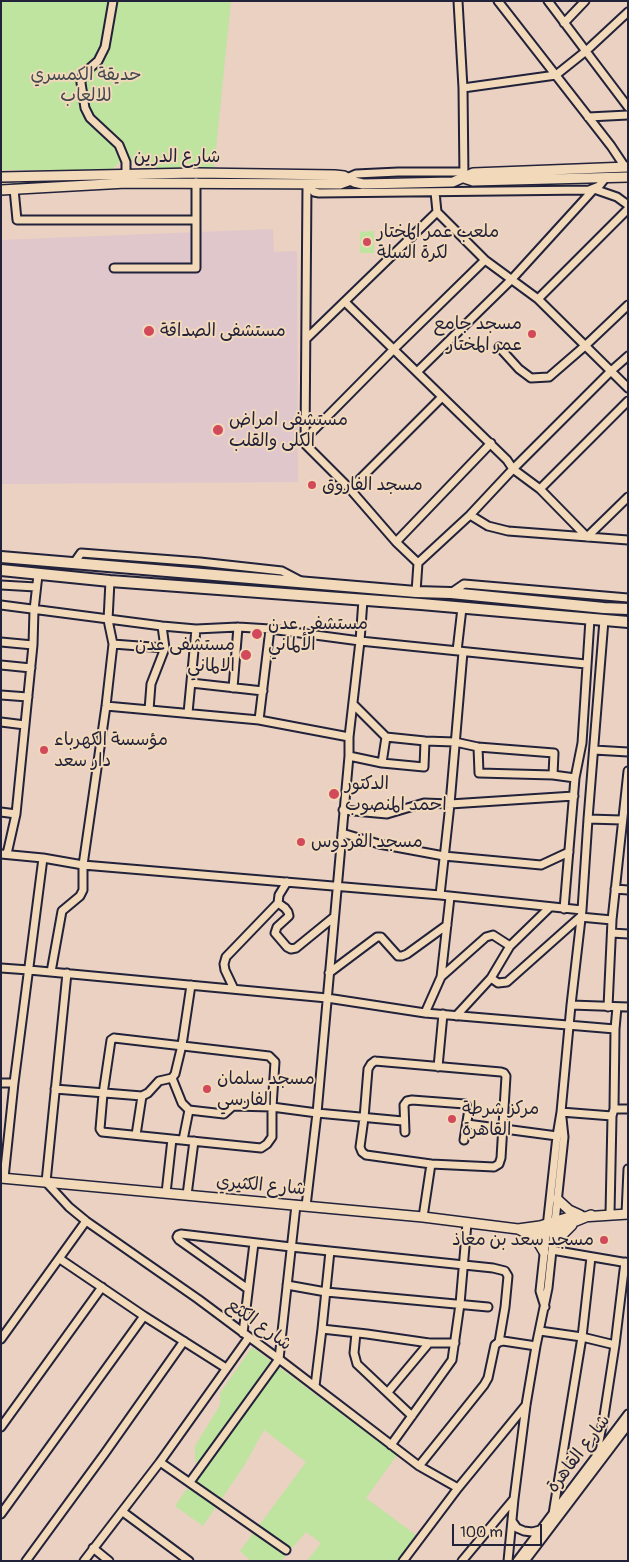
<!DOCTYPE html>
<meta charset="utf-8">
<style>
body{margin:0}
#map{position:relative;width:629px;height:1562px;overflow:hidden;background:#ead1c2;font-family:Pangolin,sans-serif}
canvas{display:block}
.frame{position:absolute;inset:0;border:2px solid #22223b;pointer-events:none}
.scale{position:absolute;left:452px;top:1524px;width:90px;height:22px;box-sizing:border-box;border:2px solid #22223b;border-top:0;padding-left:6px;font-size:15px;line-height:18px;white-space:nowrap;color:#22223b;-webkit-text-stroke:4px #f2d9ba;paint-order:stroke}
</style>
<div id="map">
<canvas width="629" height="1562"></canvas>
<div class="frame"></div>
<div class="scale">100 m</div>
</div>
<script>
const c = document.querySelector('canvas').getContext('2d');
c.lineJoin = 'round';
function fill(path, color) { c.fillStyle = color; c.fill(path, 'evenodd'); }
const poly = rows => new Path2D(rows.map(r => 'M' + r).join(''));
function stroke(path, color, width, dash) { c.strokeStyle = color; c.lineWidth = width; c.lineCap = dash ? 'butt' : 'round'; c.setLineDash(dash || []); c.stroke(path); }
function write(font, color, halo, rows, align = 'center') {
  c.font = font + ' Pangolin,"Playpen Sans Arabic",sans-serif'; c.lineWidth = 4; c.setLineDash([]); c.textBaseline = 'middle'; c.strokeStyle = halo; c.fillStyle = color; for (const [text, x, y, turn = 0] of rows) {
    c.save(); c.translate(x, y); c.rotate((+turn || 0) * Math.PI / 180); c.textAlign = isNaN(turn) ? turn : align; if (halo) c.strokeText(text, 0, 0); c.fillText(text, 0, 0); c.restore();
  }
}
const built = poly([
 [273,229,274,252,297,251,298,482,2,484,1,240]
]);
const green = poly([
 [1,1,231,1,214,169,143,168,136,162,120,162,111,170,1,170],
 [374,231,374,253,360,253,360,232],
 [252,1347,397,1455,366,1498,420,1538,403,1561,307,1561,321,1543,306,1532,281,1561,251,1561,240,1551,306,1462,264,1430,244,1466,203,1526,175,1506,199,1472,195,1459,195,1446,220,1405,220,1393]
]);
const minor = poly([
 [113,1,105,47,98,61,82,75,81,83,85,108,90,118,119,145,126,162,126,178],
 [458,1,463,88,464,178],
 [498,1,611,146,625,167],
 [548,1,628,107],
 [564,23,585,1],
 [463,88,556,75,586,51,628,12],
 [588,117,628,115],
 [347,178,356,174,398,172,464,172],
 [307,184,305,444,350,489,396,542,418,563],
 [307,184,314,192,319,193,589,190,599,186,606,177],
 [14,189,17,220,196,220],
 [435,192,437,212,485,260,538,299,628,388],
 [114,268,196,268,196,182],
 [538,299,628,209],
 [345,302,507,460,513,469,540,489,587,537,628,497],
 [306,339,437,212],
 [499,347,519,369,531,378,549,377,586,345,628,305],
 [417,372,512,279,594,189,617,197,628,205],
 [305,439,393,350,485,260],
 [350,489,442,397],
 [540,489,628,401],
 [470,515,488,526,508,531,628,540],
 [396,542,491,443],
 [74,563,81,553,200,562,282,571,301,581],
 [1,585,36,587],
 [416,592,418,563,470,515,513,469,611,371,628,356],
 [451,593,464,584,628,598],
 [1,605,162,626,196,629,238,627,270,629,360,641,586,664],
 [1,642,33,645],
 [113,644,165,648],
 [457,651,462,608],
 [1,665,31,668],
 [191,683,263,691],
 [233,688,238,627],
 [1,695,28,697],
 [353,704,386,737],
 [106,706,259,720,349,737],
 [149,710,151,684,165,648,162,626],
 [188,713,196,629],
 [259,720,270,629],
 [1,722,25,725],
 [478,747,479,773,553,775,575,778],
 [594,750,628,752],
 [349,756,382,763,424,767,425,741],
 [382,763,386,737,425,741,455,742,478,747,554,753,553,775],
 [343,810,387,814,424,803,450,804,574,796],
 [1,812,16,814],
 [588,819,622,820],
 [342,833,379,844,444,856,541,865,569,852],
 [1,854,43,858,83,865,440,895,582,910],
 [7,854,16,814,33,645,34,610,38,575],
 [615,889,628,890],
 [440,895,450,804,463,652],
 [278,903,285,908,288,912,289,916,277,927,275,933,287,947,291,949,296,948,334,917],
 [564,909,575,778,582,743,590,619],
 [612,933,628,934],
 [1,968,29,970,327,998,425,1013,615,1029],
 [51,972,62,911,80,896,83,890,83,865,106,706,113,644,108,620,110,581],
 [67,973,46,1182,69,1207,86,1221,198,1299,249,1337,279,1359,419,1466,458,1488],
 [329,973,377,937,381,937,398,956,402,956,407,954,447,925],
 [441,977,486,937,493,935,510,946],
 [491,978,498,983,507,982,580,917,612,920],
 [234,989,225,970,224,964,226,957,278,903,279,895,287,882],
 [571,1005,628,1007],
 [608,1007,612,920,628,771],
 [425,1013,441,977,450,897],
 [456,1016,491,978,510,946,549,908],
 [114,1038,269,1056,275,1062,272,1107,272,1137,267,1144,261,1148,102,1132,100,1129,103,1094,111,1040,114,1038],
 [375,1061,501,1072,504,1073,506,1076,501,1158,499,1164,494,1167,431,1164,366,1155,362,1152,360,1147,364,1118,368,1069,371,1064,375,1061],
 [438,1067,443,1014],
 [172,1078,182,1103,189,1110,224,1114,233,1106,272,1107,317,1113,403,1121],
 [1,1083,14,1083],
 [55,1089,142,1096,148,1093,159,1081,172,1078,175,1074,182,1045,191,985],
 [614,1109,628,1109],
 [561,1112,612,1116],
 [467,1124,557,1136],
 [405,1132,404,1105,407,1101,412,1100,465,1104,469,1109,464,1140],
 [136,1135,142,1096],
 [183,1140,189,1110],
 [4,1178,14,1083,43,858],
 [166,1193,172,1139],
 [187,1195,194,1141],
 [306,1206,317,1113,349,756,349,737,360,641,363,600],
 [610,1214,612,1116,614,1109,615,1029,617,1007],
 [626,1214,628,1169],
 [423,1217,431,1164],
 [552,1250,628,1263],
 [60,1259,144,1316,226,1368],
 [287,1285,326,1292,488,1307],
 [248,1289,179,1240,177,1237,178,1235,181,1234,291,1247,493,1268,505,1271,508,1276,505,1307,499,1342],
 [545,1307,540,1291,557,1136,561,1112,571,1005,582,910,588,819,604,620],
 [322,1329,367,1334,429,1343,455,1343],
 [540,1331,582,1337,615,1345],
 [243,1333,254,1243],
 [356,1333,354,1353,357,1364,412,1416],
 [1,1339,86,1221],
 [315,1386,322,1329,330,1251],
 [388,1392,429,1343],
 [1,1427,102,1287],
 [391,1445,452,1360,460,1304,467,1223],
 [596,1456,604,1416,615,1345,625,1262],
 [160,1462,286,1550],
 [419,1466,484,1385,488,1378,495,1345,499,1342,503,1341,536,1346],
 [190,1482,279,1359,296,1205],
 [123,1512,189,1561],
 [1,1514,144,1316],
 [553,1514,582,1337,591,1257],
 [512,1521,517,1528,524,1531,532,1532,540,1530],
 [93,1548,109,1561],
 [26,1561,105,1453,184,1341],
 [84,1561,160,1462,249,1337],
 [403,1561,458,1488,526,1405],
 [462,1561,513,1500],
 [508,1561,514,1499,526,1405,536,1346,548,1288,564,1137,562,1118],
 [517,1561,628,1414],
 [525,1561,628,1425]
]);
const major = poly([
 [1,177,196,173,335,175,344,176,354,182,363,184,453,182,473,173,628,167],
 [464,178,473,181,628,177],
 [1,190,126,183,340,184,351,180],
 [1,1178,423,1217,518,1229,526,1233,536,1234,546,1233,591,1215],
 [557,1199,569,1210,580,1215],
 [518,1229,540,1226,566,1218,628,1214],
 [528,1235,538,1242,544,1252],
 [553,1244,572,1225]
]);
const highway = poly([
 [1,557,416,592,451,593,604,608,628,609],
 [1,570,110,581,421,604,628,622]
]);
const markers = [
 [367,242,5,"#d1495b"],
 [149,331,6,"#d1495b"],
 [532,334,5,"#d1495b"],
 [218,430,6,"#d1495b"],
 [312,485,5,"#d1495b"],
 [257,634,6,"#d1495b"],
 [246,655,6,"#d1495b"],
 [44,750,5,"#d1495b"],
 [334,794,6,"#d1495b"],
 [301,842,5,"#d1495b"],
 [207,1089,5,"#d1495b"],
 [452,1119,5,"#d1495b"],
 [604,1240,5,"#d1495b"]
];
const parkNames = [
 ["حديقة الكمسري",86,75],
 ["للالعاب",86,96]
];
const streetNames = [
 ["شارع الدرين",177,157],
 ["شارع الكثيري",261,1186,5],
 ["شارع الكثع",259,1325,36],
 ["شارع القاهرة",579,1454,-53]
];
const poiNames = [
 ["ملعب عمر المختار",377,232],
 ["لكرة السلة",377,253],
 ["مسجد جامع",522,324,"right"],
 ["عمر المختار",522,345,"right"],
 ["مستشفى الصداقة",160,331],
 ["مستشفى امراض",229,420],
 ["الكلى والقلب",229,441],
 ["مسجد الفاروق",322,485],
 ["مستشفى عدن",268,624],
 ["الألماني",268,645],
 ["مستشفى عدن",235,645,"right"],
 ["الالماني",235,666,"right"],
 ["مؤسسة الكهرباء",54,740],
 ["دار سعد",54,761],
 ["الدكتور",345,784],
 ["احمد المنصوب",345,805],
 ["مسجد الفردوس",311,842],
 ["مسجد سلمان",217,1079],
 ["الفارسي",217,1100],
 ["مركز شرطة",462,1109],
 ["القاهرة",462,1130],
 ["مسجد سعد بن معاذ",594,1240,"right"]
];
fill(built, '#e0c7cb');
fill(green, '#bee49f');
stroke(minor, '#22223b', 11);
stroke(major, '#22223b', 12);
stroke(highway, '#22223b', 14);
stroke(minor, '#f2d9ba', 7);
stroke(major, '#f2d9ba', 9);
stroke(highway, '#f2d9ba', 10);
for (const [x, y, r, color] of markers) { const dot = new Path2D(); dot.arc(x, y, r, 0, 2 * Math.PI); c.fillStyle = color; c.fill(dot); stroke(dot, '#f2d9ba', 2); }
write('18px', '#41494f', '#f2d9ba', parkNames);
write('18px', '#22223b', '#f2d9ba', streetNames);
write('18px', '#22223b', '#f2d9ba', poiNames, 'left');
</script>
